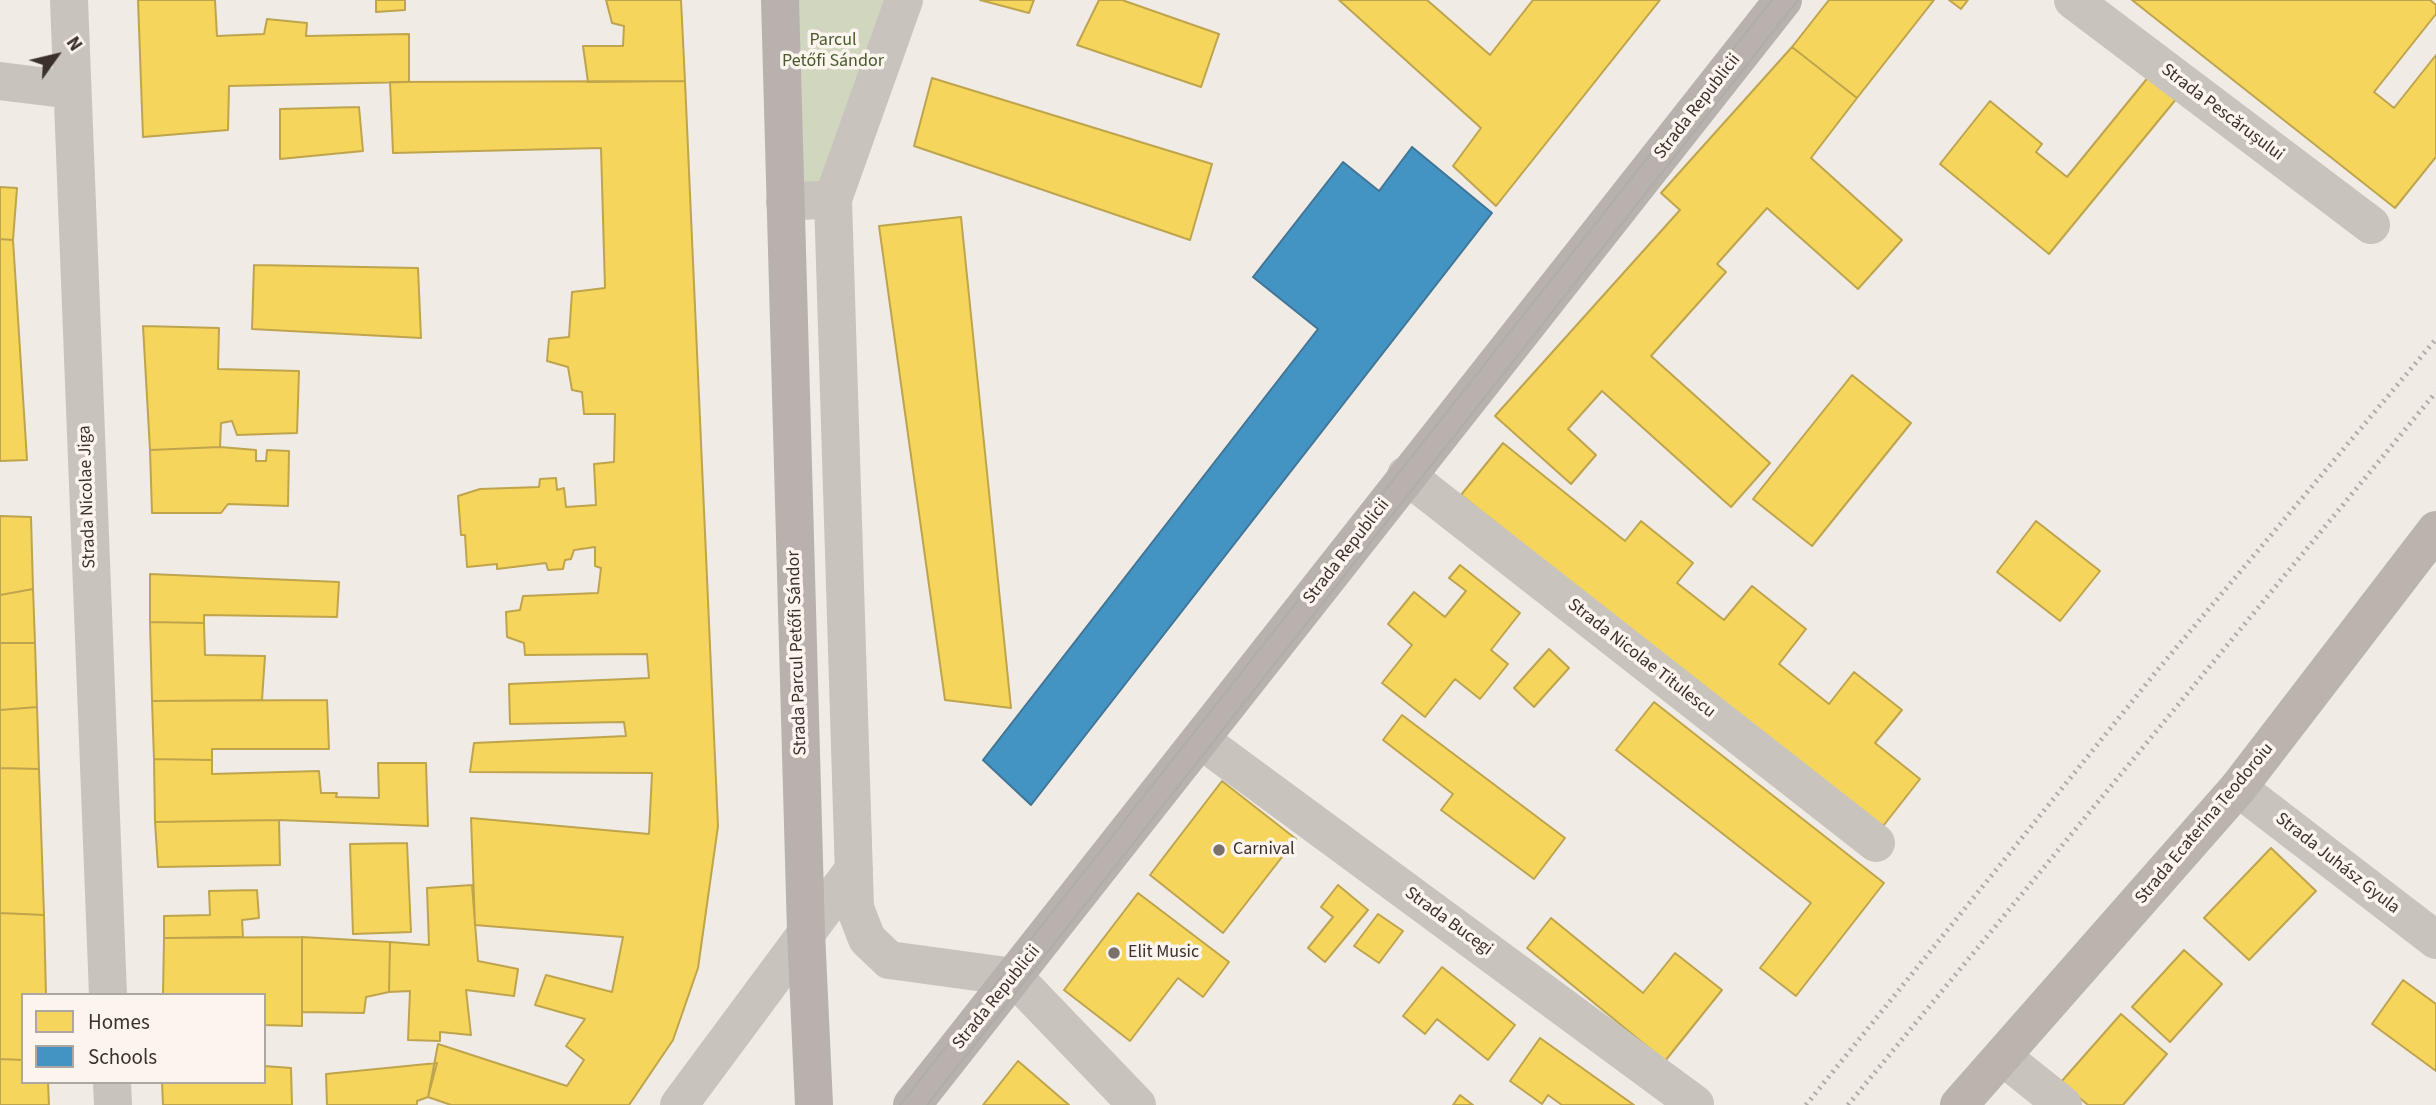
<!DOCTYPE html>
<meta charset="utf-8">
<style>
body{margin:0}
#map{position:relative;width:2436px;height:1105px;overflow:hidden;background:#f0ebe5;font-family:"Source Sans 3",sans-serif}
canvas{display:block}
.legend{position:absolute;left:21px;top:993px;width:245px;height:91px;box-sizing:border-box;background:#fbf5ee;border:2px solid #aea6a0;margin:0;padding:9px 12px;list-style:none;font-size:21px;color:#3b302b}
.legend li{display:flex;align-items:center;gap:14px;height:35px}
.legend b{width:35px;border:2px solid #aea6a0}
.north{position:absolute;left:21px;top:21px;width:70px;height:70px;-webkit-text-stroke:5px #fbf5ee;paint-order:stroke;rotate:56deg;font-size:19px;font-weight:700;line-height:28px;text-align:center;color:#3b302b}
.north::after{content:'';display:block;margin:auto;width:24px;height:32px;background:#3b302b;clip-path:polygon(50% 0,100% 100%,50% 72%,0 100%)}
</style>
<div id="map">
<canvas width="2436" height="1105"></canvas>
<ul class="legend">
<li><b style="height:19px;background:#f6d55c"></b>Homes</li>
<li><b style="height:19px;background:#4393c3"></b>Schools</li>
</ul>
<div class="north">N</div>
</div>
<script>
const c = document.querySelector('canvas').getContext('2d');
c.lineJoin = 'round';
function fill(path, color) { c.fillStyle = color; c.fill(path, 'evenodd'); }
const poly = rows => new Path2D(rows.map(r => 'M' + r).join(''));
function stroke(path, color, width, dash) { c.strokeStyle = color; c.lineWidth = width; c.lineCap = dash ? 'butt' : 'round'; c.setLineDash(dash || []); c.stroke(path); }
function write(font, color, halo, rows, align = 'center') {
  c.font = font + ' "Source Sans 3",sans-serif'; c.lineWidth = 7; c.setLineDash([]); c.textBaseline = 'middle'; c.strokeStyle = halo; c.fillStyle = color; for (const [text, x, y, turn = 0] of rows) {
    c.save(); c.translate(x, y); c.rotate((+turn || 0) * Math.PI / 180); c.textAlign = isNaN(turn) ? turn : align; if (halo) c.strokeText(text, 0, 0); c.fillText(text, 0, 0); c.restore();
  }
}
const green = poly([
 [780,0,906,0,833,199,785,202]
]);
const homes = poly([
 [138,0,215,0,217,36,264,34,267,19,307,23,306,36,409,34,409,82,229,86,228,130,143,137,138,0],
 [376,0,405,0,405,10,376,12,376,0],
 [606,0,681,0,685,81,588,82,583,46,623,46,624,26,612,23,606,0],
 [980,0,1034,0,1029,13,980,0],
 [1099,0,1122,0,1219,34,1201,87,1077,45,1099,0],
 [1339,0,1427,0,1490,55,1533,0,1660,0,1496,206,1453,166,1481,128,1339,0],
 [1829,0,1934,0,1857,98,1792,47,1829,0],
 [1949,0,1968,0,1961,9,1949,0],
 [2132,0,2430,0,2436,5,2436,14,2374,92,2394,108,2436,55,2436,157,2395,208,2132,0],
 [1792,47,1857,98,1811,158,1902,240,1858,289,1767,208,1717,264,1726,272,1651,356,1770,463,1731,507,1602,391,1568,429,1596,455,1571,484,1495,416,1680,210,1661,193,1792,47],
 [2150,75,2177,98,2049,254,1940,164,1990,101,2042,144,2036,152,2067,177,2150,75],
 [932,78,1212,164,1190,240,914,146,932,78],
 [685,81,718,826,698,968,673,1040,629,1105,451,1105,428,1097,438,1044,567,1086,584,1060,566,1046,585,1019,535,1005,546,975,612,992,623,937,475,925,471,818,649,834,652,773,470,772,474,743,626,736,624,722,510,724,509,684,649,678,647,654,525,655,524,643,507,637,506,612,520,610,523,596,598,593,601,568,595,566,595,547,574,550,571,559,565,560,563,569,548,570,546,563,497,569,497,564,467,567,465,535,461,535,458,496,480,489,539,487,540,479,556,478,557,490,564,488,566,507,596,505,594,464,614,462,615,414,584,414,582,392,572,390,568,367,547,361,549,339,569,337,572,292,605,288,601,148,393,153,390,82,685,81],
 [359,107,363,151,280,159,280,109,359,107],
 [0,187,17,188,13,240,0,239,0,187],
 [961,217,1011,708,945,700,879,226,961,217],
 [0,239,13,240,27,460,0,461,0,239],
 [254,265,418,268,421,338,252,329,254,265],
 [143,326,219,328,218,369,299,371,297,433,237,435,232,421,221,423,220,447,150,450,143,326],
 [1852,375,1911,423,1812,546,1753,499,1852,375],
 [1503,443,1625,541,1641,521,1693,563,1677,583,1724,620,1752,586,1806,629,1779,664,1829,704,1854,672,1902,710,1875,743,1920,779,1880,830,1461,495,1503,443],
 [220,447,256,450,256,461,266,461,267,450,289,451,288,506,228,504,221,513,152,513,150,450,220,447],
 [0,516,31,517,33,589,0,595,0,516],
 [2036,521,2100,571,2060,621,1997,572,2036,521],
 [1460,565,1520,613,1491,650,1508,664,1480,699,1455,679,1425,717,1382,683,1412,645,1388,624,1414,592,1445,617,1466,591,1449,578,1460,565],
 [150,574,339,582,337,617,204,615,204,623,150,622,150,574],
 [33,589,35,643,0,643,0,595,33,589],
 [150,622,204,623,205,655,265,656,262,700,152,701,150,622],
 [0,643,35,643,37,707,0,710,0,643],
 [1549,649,1569,668,1534,707,1514,688,1549,649],
 [327,700,329,749,212,749,212,760,154,759,152,701,327,700],
 [1654,702,1884,883,1796,996,1760,968,1811,903,1616,750,1654,702],
 [37,707,39,769,0,768,0,710,37,707],
 [1402,715,1565,838,1534,879,1441,810,1453,794,1383,740,1402,715],
 [154,759,212,760,212,774,319,771,321,793,337,793,336,797,379,798,378,763,426,763,428,826,279,820,155,822,154,759],
 [0,768,39,769,44,915,0,913,0,768],
 [1222,781,1296,839,1223,933,1150,875,1222,781],
 [279,820,280,865,158,867,155,822,279,820],
 [407,843,411,932,353,934,350,844,407,843],
 [2271,848,2316,891,2249,960,2204,918,2271,848],
 [472,885,478,961,518,969,514,996,466,990,471,1035,440,1032,440,1041,408,1040,410,991,389,992,390,942,429,945,427,888,472,885],
 [1338,885,1368,910,1325,962,1308,948,1333,917,1321,907,1338,885],
 [257,890,259,918,242,920,243,937,164,938,164,916,210,915,209,891,257,890],
 [1138,893,1229,962,1203,997,1178,978,1130,1041,1064,990,1138,893],
 [0,913,44,915,46,995,23,995,23,1060,0,1059,0,913],
 [1378,914,1403,931,1379,963,1354,946,1378,914],
 [1551,918,1643,993,1675,953,1722,990,1665,1061,1527,948,1551,918],
 [302,937,302,1026,264,1025,264,995,163,995,164,938,302,937],
 [302,937,390,942,389,992,366,997,364,1013,302,1012,302,937],
 [2184,950,2222,984,2170,1042,2132,1007,2184,950],
 [1442,967,1515,1025,1488,1060,1437,1019,1425,1034,1403,1016,1442,967],
 [2403,980,2436,1004,2436,1071,2372,1024,2403,980],
 [2121,1014,2167,1054,2123,1105,2088,1105,2061,1082,2121,1014],
 [1540,1038,1634,1105,1562,1105,1548,1095,1542,1104,1510,1081,1540,1038],
 [0,1059,23,1060,23,1082,48,1082,49,1105,0,1105,0,1059],
 [1018,1061,1069,1105,983,1105,1018,1061],
 [437,1063,428,1097,417,1101,417,1105,327,1105,326,1074,437,1063],
 [264,1066,291,1068,292,1105,163,1105,162,1082,264,1082,264,1066],
 [1460,1095,1473,1105,1453,1105,1460,1095]
]);
const schools = poly([
 [1412,147,1492,213,1031,805,983,760,1318,329,1253,277,1343,162,1379,191,1412,147]
]);
const minor = poly([
 [69,0,108,995],
 [2073,0,2371,225],
 [0,81,72,90],
 [833,199,855,908,867,939,889,960,1014,977,1137,1105],
 [785,202,833,199,904,0],
 [1406,475,1876,843],
 [1202,741,1695,1104],
 [2238,788,2436,940],
 [2003,1057,2063,1105],
 [112,1082,113,1105],
 [679,1105,854,869]
]);
const secondary = poly([
 [1959,1105,2238,788,2436,530]
]);
const primary = poly([
 [780,0,806,932,814,1105],
 [912,1105,1783,0]
]);
const tram = poly([
 [900,1105,1772,0],
 [927,1105,1798,0]
]);
const rail = poly([
 [1806,1105,2160,667,2436,339],
 [1848,1105,2436,392]
]);
const markers = [
 [1219,850,7,"#7a716c"],
 [1114,953,7,"#7a716c"]
];
const parkNames = [
 ["Parcul",833,41],
 ["Petőfi Sándor",833,62]
];
const streetNames = [
 ["Strada Republicii",1698,107,-52],
 ["Strada Pescărușului",2222,113,37],
 ["Strada Nicolae Jiga",88,497,-92],
 ["Strada Republicii",1347,552,-52],
 ["Strada Parcul Petőfi Sándor",798,653,-92],
 ["Strada Nicolae Titulescu",1641,659,38],
 ["Strada Ecaterina Teodoroiu",2205,824,-50],
 ["Strada Juhász Gyula",2337,864,38],
 ["Strada Bucegi",1448,922,36],
 ["Strada Republicii",997,998,-51]
];
const poiNames = [
 ["Carnival",1233,850],
 ["Elit Music",1128,953]
];
fill(green, '#d1d6bf');
fill(homes, '#f6d55c');
stroke(homes, '#bea44d', 2);
fill(schools, '#4393c3');
stroke(schools, '#417595', 2);
stroke(minor, '#c9c3be', 38);
stroke(secondary, '#bab3ae', 38);
stroke(primary, '#b8b1ad', 38);
stroke(tram, '#b1aca8', 2);
stroke(rail, '#b1aca8', 5, [2, 5]);
for (const [x, y, r, color] of markers) { const dot = new Path2D(); dot.arc(x, y, r, 0, 2 * Math.PI); c.fillStyle = color; c.fill(dot); stroke(dot, '#fbf5ee', 2.5); }
write('18px', '#4a5a2e', '#fbf5ee', parkNames);
write('18px', '#3b302b', '#fbf5ee', streetNames);
write('18px', '#3b302b', '#fbf5ee', poiNames, 'left');
</script>
